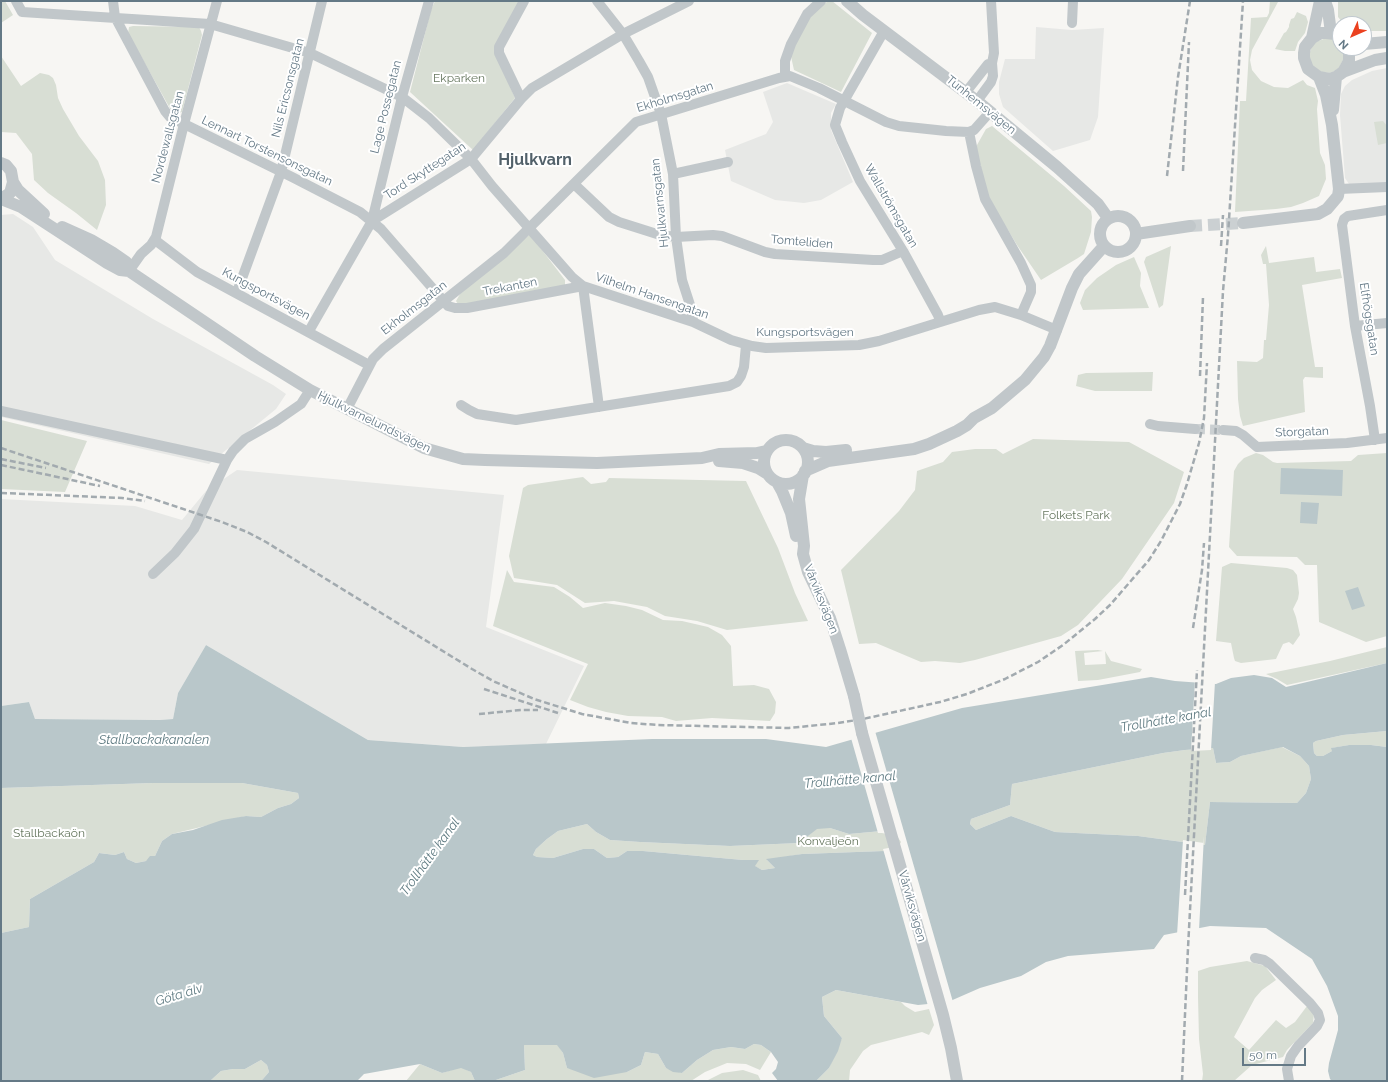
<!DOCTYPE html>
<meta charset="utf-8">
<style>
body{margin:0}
#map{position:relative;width:1388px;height:1082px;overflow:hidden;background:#f7f6f3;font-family:Raleway,sans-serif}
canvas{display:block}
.frame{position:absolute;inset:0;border:2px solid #647986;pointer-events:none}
.north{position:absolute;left:1332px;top:16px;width:40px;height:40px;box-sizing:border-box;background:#fff;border:1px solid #c1c9cf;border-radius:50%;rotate:225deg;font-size:11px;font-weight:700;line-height:16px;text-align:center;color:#647986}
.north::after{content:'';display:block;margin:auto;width:14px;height:18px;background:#eb411f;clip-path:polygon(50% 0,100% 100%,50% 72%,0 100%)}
.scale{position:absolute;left:1242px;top:1048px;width:64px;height:18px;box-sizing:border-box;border:2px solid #647986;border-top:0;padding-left:5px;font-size:12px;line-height:14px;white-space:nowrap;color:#647986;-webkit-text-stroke:3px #fff;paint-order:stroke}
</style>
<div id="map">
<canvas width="1388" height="1082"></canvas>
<div class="frame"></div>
<div class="north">N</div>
<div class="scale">50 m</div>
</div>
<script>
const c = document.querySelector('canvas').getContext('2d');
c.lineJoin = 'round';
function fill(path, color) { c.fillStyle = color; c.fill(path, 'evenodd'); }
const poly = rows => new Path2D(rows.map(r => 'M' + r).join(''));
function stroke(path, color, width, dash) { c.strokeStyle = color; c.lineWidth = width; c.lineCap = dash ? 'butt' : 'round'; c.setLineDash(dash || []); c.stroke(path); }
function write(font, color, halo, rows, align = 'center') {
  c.font = font + ' Raleway,sans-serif'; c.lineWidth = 4; c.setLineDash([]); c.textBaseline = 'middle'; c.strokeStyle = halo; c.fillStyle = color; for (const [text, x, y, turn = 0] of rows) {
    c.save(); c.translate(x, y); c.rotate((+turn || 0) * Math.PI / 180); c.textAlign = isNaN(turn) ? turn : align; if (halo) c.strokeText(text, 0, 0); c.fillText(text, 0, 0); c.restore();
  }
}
const built = poly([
 [1036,27,1072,30,1104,28,1098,117,1090,140,1053,151,1003,107,999,94,999,82,1005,59,1035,59],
 [1387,68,1387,185,1349,184,1345,178,1340,115,1341,94,1345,86,1352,80,1372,71],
 [787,83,836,104,831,113,831,130,853,182,821,200,804,203,775,200,731,181,725,150,766,134,773,122,763,92],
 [13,214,33,227,55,260,153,319,273,385,286,394,276,409,209,464,1,417,1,215],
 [237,470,504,495,486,627,584,666,546,744,463,747,368,740,206,645,178,693,173,719,160,720,35,719,29,702,1,706,1,499,135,506,182,520,206,491]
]);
const green = poly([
 [1,1,5,1,13,15,1,23],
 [435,1,519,1,495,52,515,98,473,150,410,92,431,10],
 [828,1,832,1,872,33,841,92,794,70,790,52,812,14],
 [1270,1,1278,2,1252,50,1250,60,1252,70,1261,81,1274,87,1288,88,1303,80,1307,85,1315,88,1318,101,1317,109,1320,153,1325,165,1326,179,1319,196,1303,203,1291,207,1276,209,1235,212,1240,101,1246,101,1251,18,1267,17,1269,13],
 [1338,1,1387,1,1387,31,1364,31,1364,24,1344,24,1338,17],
 [1297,12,1306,16,1308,22,1305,33,1298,42,1295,51,1285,51,1275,49,1284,33,1286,32,1289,27,1289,25,1291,19,1294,18],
 [133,26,199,27,201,31,202,35,182,112,177,114,172,112,128,33,129,27],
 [1326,38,1332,39,1337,42,1340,45,1340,48,1342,48,1344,58,1339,68,1333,72,1328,73,1322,72,1316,69,1311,64,1310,58,1310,52,1312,46,1316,42],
 [1,56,21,86,40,73,49,75,53,78,56,85,58,98,63,109,79,136,98,161,105,180,106,205,97,230,76,213,48,193,34,180,32,154,16,133,1,132],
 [1383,121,1387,126,1387,143,1378,145,1374,122],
 [992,126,1064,186,1091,211,1092,217,1091,232,1084,254,1078,258,1041,280,1017,245,989,199,977,152,977,145,986,129],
 [529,235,532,237,565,280,565,285,469,304,458,304,456,301,460,294],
 [1171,246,1163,305,1159,308,1144,262,1146,257],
 [1266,246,1269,263,1314,257,1316,272,1340,269,1342,278,1302,285,1315,367,1323,367,1323,378,1305,377,1303,380,1305,412,1243,426,1240,416,1238,399,1237,361,1257,362,1263,358,1264,340,1266,340,1269,305,1266,264,1263,264,1261,255],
 [1134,257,1141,273,1140,286,1149,308,1083,310,1080,303,1085,290,1097,278,1116,265],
 [1153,372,1152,391,1095,391,1076,386,1078,375,1086,373],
 [1,420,87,441,65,492,1,489],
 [1033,439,1129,442,1184,472,1174,503,1122,579,1078,625,1061,636,975,660,960,663,935,661,921,662,876,643,859,644,841,570,899,511,915,490,917,471,943,462,952,452,975,449,996,449,1003,454],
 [1256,453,1263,455,1273,462,1277,463,1351,461,1358,455,1387,453,1387,636,1366,642,1319,622,1317,565,1305,565,1297,557,1237,556,1229,547,1234,471,1238,464,1244,458],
 [583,477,591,484,606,482,609,478,746,481,778,548,795,593,808,621,727,630,697,621,665,616,647,607,614,601,585,603,557,585,514,578,509,556,523,488,528,485],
 [1231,563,1287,568,1293,570,1297,575,1299,593,1298,599,1293,609,1296,617,1300,635,1293,645,1289,642,1283,644,1276,659,1241,663,1235,661,1234,658,1231,643,1216,641,1222,567],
 [507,570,514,582,554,587,570,597,583,608,605,603,626,606,642,610,663,620,682,621,708,627,722,635,731,646,733,686,754,685,769,689,776,702,775,713,770,721,712,718,676,721,662,717,628,716,606,712,588,707,570,700,588,664,493,626],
 [1387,647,1387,663,1287,685,1277,679,1266,674,1330,661],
 [1098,650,1103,651,1084,653,1085,665,1106,664,1105,651,1111,661,1142,669,1140,672,1098,680,1078,681,1075,651],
 [1387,731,1387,747,1371,745,1349,745,1332,748,1332,751,1323,756,1317,756,1314,753,1313,743,1316,741,1343,735],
 [1282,747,1300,756,1309,766,1311,779,1306,793,1297,803,1210,802,1205,845,1138,836,1055,832,1011,816,976,830,970,824,971,819,1010,805,1012,784,1163,753,1185,750,1213,748,1216,763,1230,762,1241,756],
 [153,783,242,783,298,793,299,798,291,804,278,808,261,817,246,816,172,834,162,841,155,856,146,861,136,863,127,859,124,852,115,855,99,853,94,862,30,899,29,927,1,933,1,788],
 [587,824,596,832,610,840,640,842,730,846,799,843,817,828,830,828,849,834,882,831,898,834,903,841,901,848,884,851,802,854,767,860,775,868,762,870,754,866,758,860,743,860,643,851,627,851,618,857,607,858,594,849,583,849,553,858,537,857,533,855,536,849,547,839,558,831],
 [1247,961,1265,966,1276,980,1262,990,1255,998,1234,1037,1249,1050,1276,1020,1286,1028,1295,1022,1307,1006,1314,1014,1313,1023,1287,1050,1283,1057,1252,1065,1234,1081,1202,1081,1203,1074,1199,1039,1198,997,1198,971,1210,967],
 [836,990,901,1002,905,1006,915,1012,929,1009,934,1025,929,1035,922,1032,871,1045,863,1051,850,1070,849,1081,816,1081,829,1068,842,1038,824,1016,822,997],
 [754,1044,761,1045,771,1052,760,1070,746,1064,727,1063,705,1072,691,1081,493,1081,525,1070,524,1045,558,1045,563,1053,567,1068,627,1072,641,1065,645,1052,658,1054,666,1068,682,1073,697,1060,713,1050,731,1047,745,1049],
 [261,1060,267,1065,269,1072,262,1080,210,1081,221,1071,233,1069,245,1069],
 [420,1064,442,1073,461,1067,471,1072,475,1081,406,1081],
 [743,1070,758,1075,761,1081,706,1081,722,1073]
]);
const water = poly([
 [1281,468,1343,470,1342,496,1280,494],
 [1301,502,1319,503,1317,524,1300,523],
 [1358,587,1365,606,1352,610,1345,591],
 [206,645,368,740,463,747,652,739,766,739,826,747,962,708,1151,677,1175,681,1216,684,1231,678,1254,675,1272,678,1286,687,1387,663,1387,731,1343,735,1316,741,1313,743,1314,753,1317,756,1323,756,1332,751,1331,748,1349,745,1371,745,1387,747,1387,1081,1332,1081,1330,1079,1328,1071,1329,1063,1338,1030,1338,1016,1327,986,1312,959,1266,928,1210,926,1164,935,1154,949,1068,956,1046,962,1021,976,980,988,948,1002,918,1005,836,990,822,997,824,1016,842,1038,838,1051,829,1068,816,1081,778,1081,772,1073,776,1069,778,1062,771,1052,761,1045,754,1044,745,1049,731,1047,713,1050,697,1060,682,1073,673,1072,666,1068,658,1054,645,1052,641,1065,627,1072,594,1078,567,1068,563,1053,557,1045,524,1045,525,1070,493,1081,475,1081,471,1072,461,1068,442,1073,420,1064,364,1074,357,1081,260,1081,262,1080,269,1072,267,1065,261,1060,245,1069,233,1069,221,1071,210,1081,1,1081,1,933,29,927,30,899,94,862,99,853,115,855,124,852,127,859,136,863,146,861,150,856,155,856,162,841,172,834,193,830,222,820,246,816,261,817,278,808,291,804,299,798,298,793,242,783,153,783,1,788,1,706,29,702,35,719,160,720,173,719,178,693],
 [1283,747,1300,756,1309,766,1311,779,1306,793,1297,803,1210,802,1205,845,1138,836,1055,832,1011,816,976,830,970,824,971,819,1010,805,1012,784,1163,753,1185,750,1213,748,1216,763,1230,762,1241,756],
 [587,824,596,832,610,840,640,842,730,846,799,843,817,829,830,828,849,834,882,831,898,834,903,841,900,848,884,851,802,854,766,859,775,868,762,870,755,866,759,860,743,860,643,851,627,851,618,857,607,858,594,849,583,849,553,858,537,857,533,855,536,849,547,839,558,831]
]);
const pier = poly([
 [1195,680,1215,682,1211,750,1191,751],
 [875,731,953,1002,948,1004,928,1006,883,849,899,846,901,842,897,836,882,833,878,833,851,738],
 [1204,836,1199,930,1177,935,1183,840,1204,843]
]);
const minorTunnel = poly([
 [1195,429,1223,430]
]);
const tertiaryTunnel = poly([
 [1190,226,1243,223]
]);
const minor = poly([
 [16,1,22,12,210,24,310,53,402,97,429,118,471,159,492,186,572,277,583,286,693,322,731,340,752,346,766,348,859,345,879,341,979,310,995,307,1021,315,1057,330],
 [113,1,115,17,165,111,170,117,292,177,360,212,381,229,448,306,455,308,467,308,583,286,599,407],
 [597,1,623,34,639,61,648,77,661,114,673,174,676,237,682,280,692,311,693,322],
 [1072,23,1073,1],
 [884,31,840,108,835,125,842,142,860,181,903,251,938,315,940,321],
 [785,76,785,61,791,44,807,14,821,1],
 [966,92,988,64,992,63],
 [521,99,499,53,499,47,524,1],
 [977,101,991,82,993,76,992,63,994,53,991,1],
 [969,132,976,166,985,199,1021,263,1031,285,1031,292,1021,315],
 [673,174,728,162],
 [574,184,609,217,619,222,660,235,676,237,713,235,722,236,765,252,775,254,873,260,882,260,903,251],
 [1339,189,1387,187],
 [372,221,402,97,429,1],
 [155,240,197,272,369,365],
 [129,271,141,254,151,245,156,237,184,124,217,1],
 [237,292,281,172,322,1],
 [1355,326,1387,323],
 [309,331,372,221,471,159,521,99,532,88,623,34,689,1],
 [461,405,469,410,477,414,516,420,729,386,737,382,741,376,744,367,746,345],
 [347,409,373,359,383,349,504,253,636,122,779,78,790,76,819,88,886,122,899,126,946,131,969,132,974,130,990,112],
 [1,411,227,460],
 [1150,424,1158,426,1195,429],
 [1223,430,1236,431,1243,435,1257,447,1347,443,1387,438],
 [1375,440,1370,406,1355,326,1342,225,1344,219,1348,216,1387,210],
 [153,574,175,553,194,529,227,460,233,451,245,439,275,422,301,404,310,390],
 [1255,958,1264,960,1270,964,1310,1003,1318,1013,1320,1020,1317,1026,1298,1046,1291,1056,1287,1069,1289,1081]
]);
const tertiary = poly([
 [847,1,863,15,977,101,1057,167,1098,204,1108,218],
 [1325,1,1328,10,1331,33],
 [1340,37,1335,34,1326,33,1321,33,1312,38,1305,47,1304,53,1304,58,1308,69,1319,77,1329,79,1336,77,1343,72,1349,61,1349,54,1348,48],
 [1312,38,1320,1],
 [1364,44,1387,42],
 [1343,72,1375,60,1387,58],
 [1333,110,1336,77],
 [1,163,6,165,11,171,13,182,10,193,1,199],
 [13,182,18,190,44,214],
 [1,199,21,207,107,263,120,270,129,271,255,356,310,390,424,448,438,452,463,459,485,460,597,463,702,458,719,454,757,453,766,451],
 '1100 234a18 18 0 1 1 36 0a18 18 0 1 1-36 0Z',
 [1243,223,1318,214,1327,209,1338,196,1339,189,1332,125,1326,95,1319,77],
 [62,227,91,240,113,253,126,262,129,271],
 [1136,234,1190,226],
 '764 462a22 22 0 1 1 44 0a22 22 0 1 1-44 0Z',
 [803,448,813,451,826,452,846,450],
 [719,461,743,463,758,468,766,473],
 [805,471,828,461,914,449,929,444,957,431,967,425,974,418,992,408,1025,380,1044,357,1050,346,1072,288,1079,274,1104,246],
 [803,475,799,499,804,546,803,554,808,572,830,618,840,649,854,696],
 [777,482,782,491,791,513,796,536],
 [862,733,943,1015,951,1048,957,1081]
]);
const rail = poly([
 [1183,171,1189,42],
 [1167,176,1178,77,1190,1],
 [1221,246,1223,215],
 [1200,376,1203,297],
 [1,448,222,522,247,532,266,542,472,669,493,681,534,699,582,714,631,723,658,725,789,728,838,723,863,719,940,702,967,694,1005,679,1038,662,1063,645,1095,619,1110,605,1149,560,1161,541,1180,504,1187,484,1199,443,1204,418,1207,363],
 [1,459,46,468],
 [1,465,100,486],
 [1,493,122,498,145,501],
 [1193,628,1202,570,1204,543],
 [484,689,558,713],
 [479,714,521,710,538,710],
 [1185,895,1197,670],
 [1182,1081,1188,948,1223,291,1228,235,1243,1]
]);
const tertiaryBridge = poly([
 [854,696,862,733]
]);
const parkNames = [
 ["Ekparken",459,78],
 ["Folkets Park",1076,515],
 ["Stallbackaön",49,833],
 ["Konvaljeön",828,841]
];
const streetNames = [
 ["Nils Ericsonsgatan",288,88,-76],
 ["Ekholmsgatan",675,97,-17],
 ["Tunhemsvägen",981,105,39],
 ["Lage Possegatan",386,107,-76],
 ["Nordewallsgatan",168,137,-75],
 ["Lennart Torstensonsgatan",267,151,26],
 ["Tord Skyttegatan",425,171,-33],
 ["Hjulkvarnsgatan",660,203,-96],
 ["Wallströmsgatan",891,206,60],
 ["Tomteliden",802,242,5],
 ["Trekanten",510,287,-11],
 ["Kungsportsvägen",266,294,28],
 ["Vilhelm Hansengatan",652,296,19],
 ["Ekholmsgatan",414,308,-38],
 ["Elfhögsgatan",1369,319,81],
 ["Kungsportsvägen",805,332],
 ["Hjulkvarnelundsvägen",374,422,26],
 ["Storgatan",1302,432,-2],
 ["Vårviksvägen",821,599,68],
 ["Vårviksvägen",912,906,74]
];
const waterNames = [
 ["Trollhätte kanal",1166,720,-10],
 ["Stallbackakanalen",154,740],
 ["Trollhätte kanal",850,780,-5],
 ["Trollhätte kanal",430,857,-54],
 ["Göta älv",179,995,-17]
];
const districtNames = [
 ["Hjulkvarn",535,160]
];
fill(built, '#e7e8e6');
fill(green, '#d8ded4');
fill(water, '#b9c7ca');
fill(pier, '#f7f6f3');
stroke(minorTunnel, '#cbd0d2', 10, [10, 5]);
stroke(tertiaryTunnel, '#cbd0d2', 12, [12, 6]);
stroke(minor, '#c1c7ca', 10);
stroke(tertiary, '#c1c7ca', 12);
stroke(rail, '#a2aaaf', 2.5, [6, 3]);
stroke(tertiaryBridge, '#c1c7ca', 12);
write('12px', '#66775f', '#fff', parkNames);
write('12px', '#647986', '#fff', streetNames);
write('italic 13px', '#5f7b82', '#fff', waterNames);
write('bold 16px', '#52616a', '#fff', districtNames);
</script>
